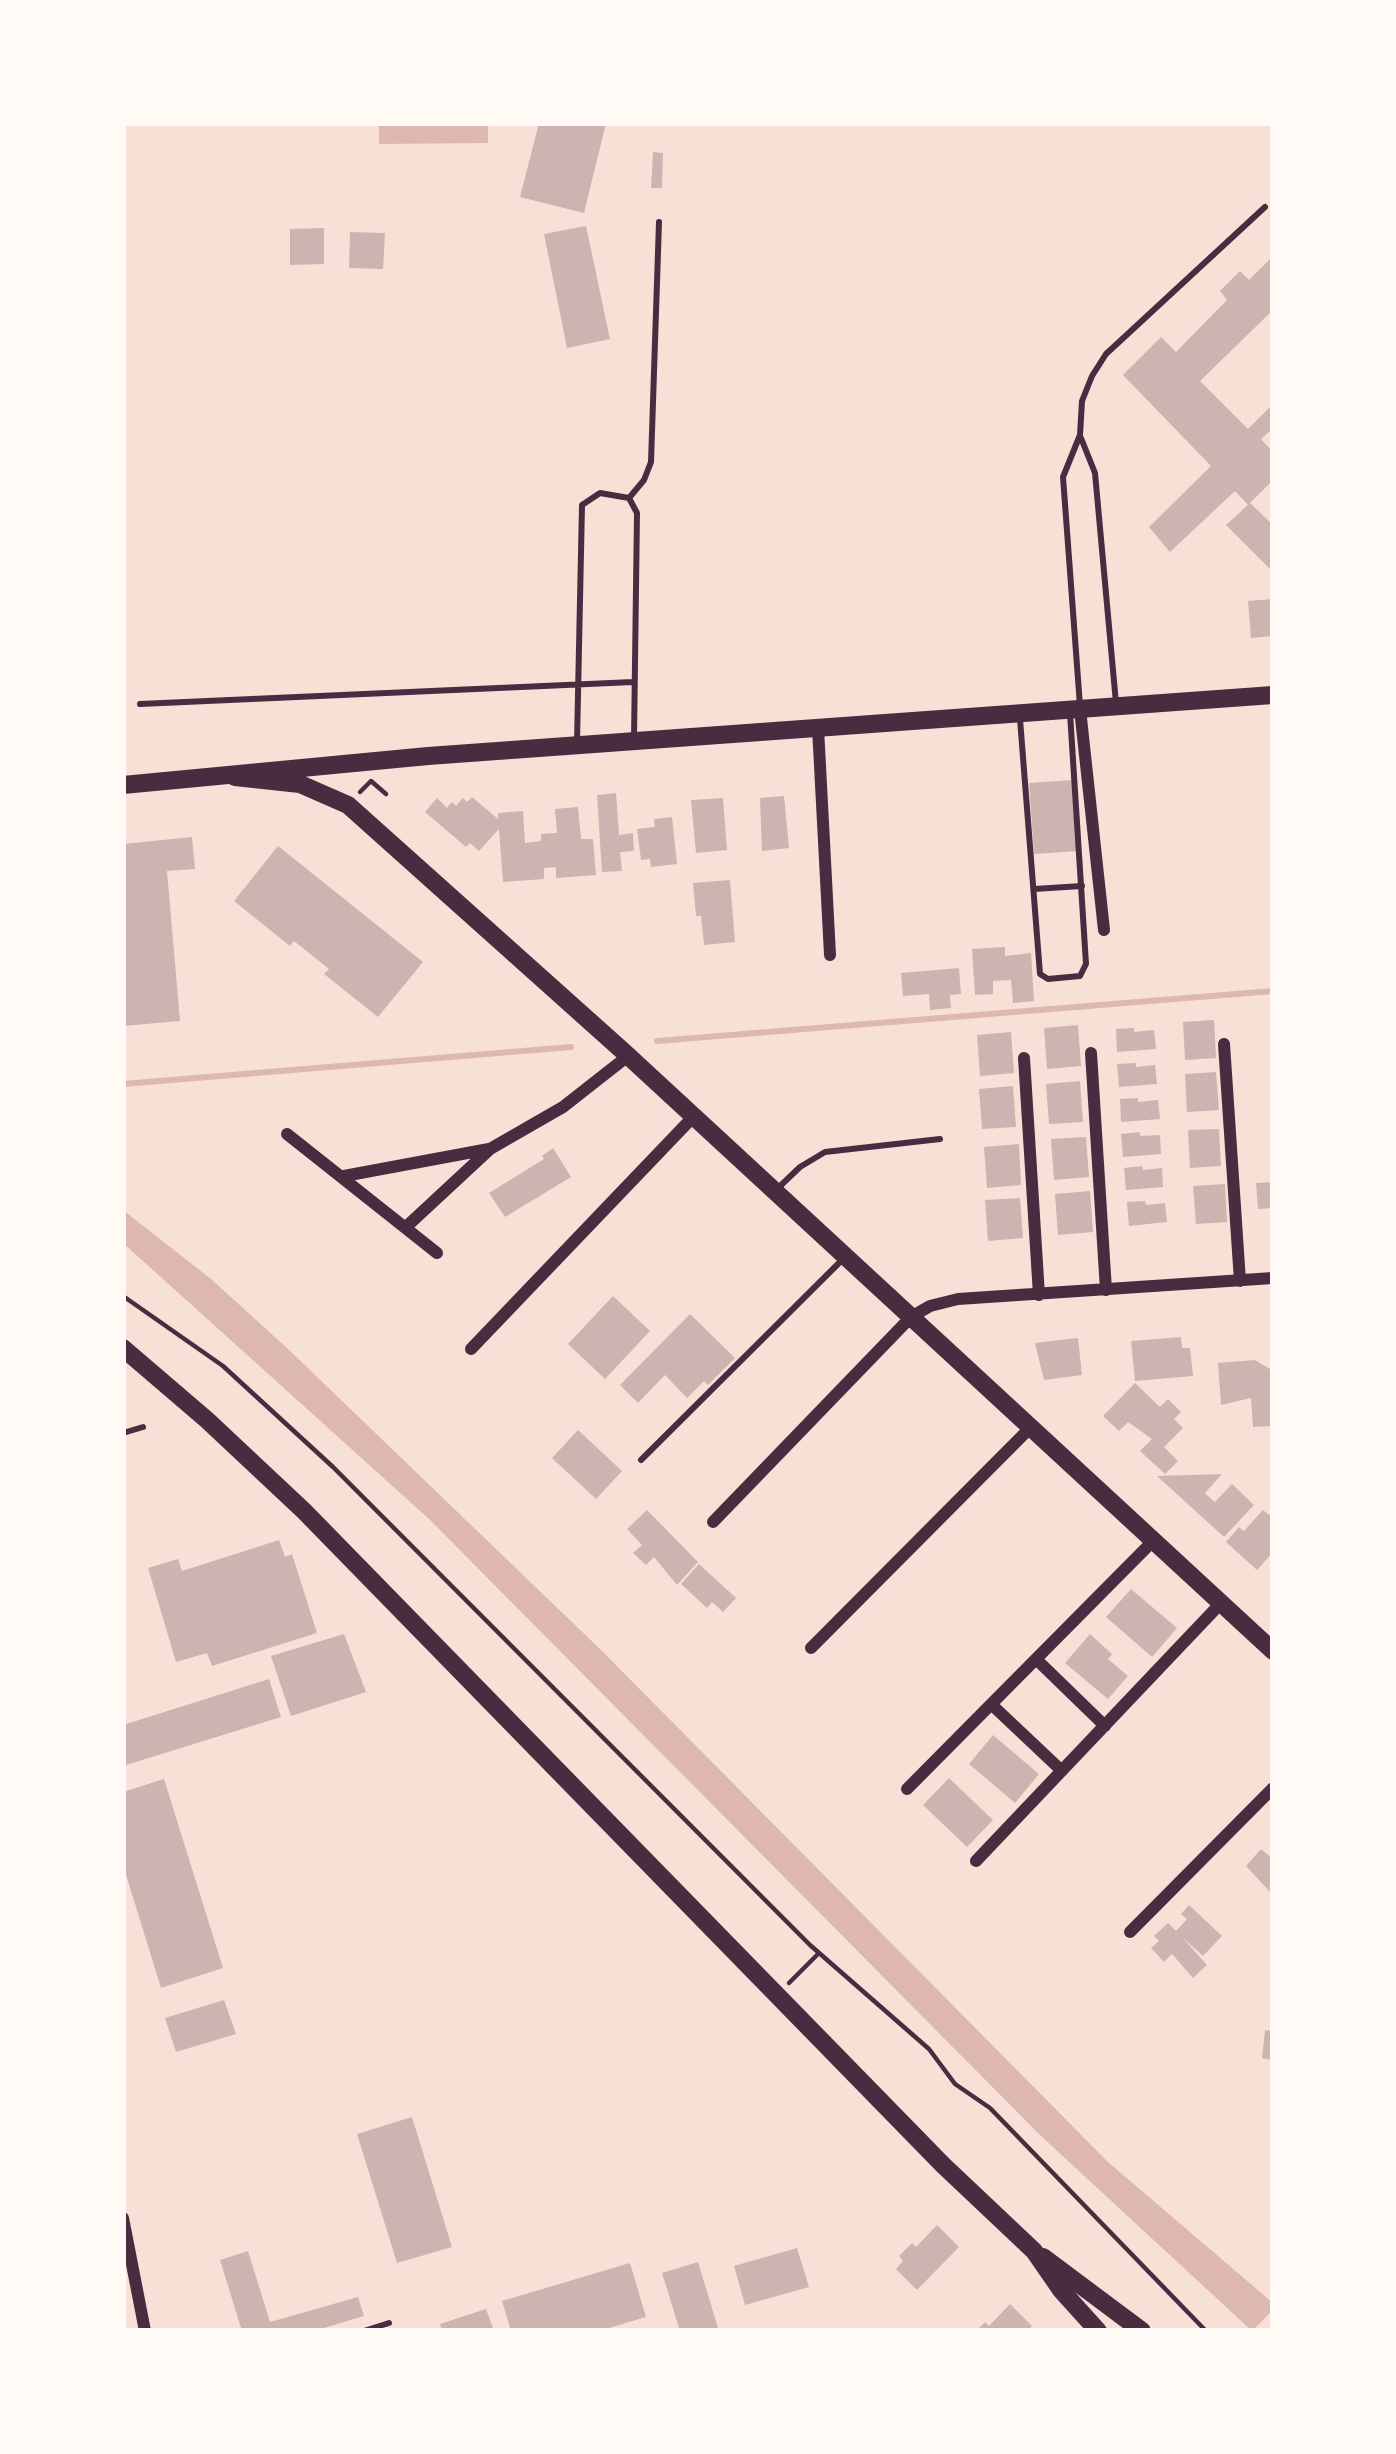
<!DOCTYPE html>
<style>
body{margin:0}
#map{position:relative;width:1396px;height:2454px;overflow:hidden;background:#f7e1d7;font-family:"Playfair Display",serif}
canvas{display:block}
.frame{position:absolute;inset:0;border:126px solid #fffaf5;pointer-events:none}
</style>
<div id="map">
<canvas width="1396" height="2454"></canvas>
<div class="frame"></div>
</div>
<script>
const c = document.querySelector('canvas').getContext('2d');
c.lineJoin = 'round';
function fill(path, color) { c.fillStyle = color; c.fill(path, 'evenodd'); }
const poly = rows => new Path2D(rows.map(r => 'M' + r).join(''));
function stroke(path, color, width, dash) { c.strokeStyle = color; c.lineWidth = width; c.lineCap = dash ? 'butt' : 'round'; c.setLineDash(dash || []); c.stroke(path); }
const water = poly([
 [379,123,488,123,488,143,379,144],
 [123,1210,211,1279,287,1348,601,1650,1108,2162,1273,2303,1273,2310,1252,2331,1041,2136,429,1519,123,1243]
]);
const stream = poly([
 [657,1041,1273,991],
 [123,1084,571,1047]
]);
const building = poly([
 [539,123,606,123,584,213,520,197],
 [653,152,663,153,662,188,651,188],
 [586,226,610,339,567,348,544,234],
 [324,228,324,264,290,265,290,229],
 [350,232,385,233,383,269,349,268],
 [1273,256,1273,310,1200,381,1248,429,1273,404,1273,428,1261,439,1273,452,1273,480,1248,505,1235,491,1170,552,1149,527,1211,466,1123,375,1161,337,1176,352,1227,300,1220,291,1240,271,1249,280],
 [1250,503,1273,525,1273,572,1226,525],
 [1273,599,1273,636,1251,638,1248,601],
 [1073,780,1078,851,1034,854,1029,783],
 [616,793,619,835,633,833,634,851,620,852,622,871,602,872,597,795],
 [784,796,789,848,762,851,760,798],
 [472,797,498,819,498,813,523,811,525,843,541,841,541,834,557,833,555,809,578,807,581,839,593,839,596,875,556,878,556,867,544,868,544,879,503,882,499,829,479,851,470,843,466,847,425,812,437,798,447,808,452,802,456,806,463,798,467,802],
 [723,798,727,850,696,853,691,800],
 [672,817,677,864,651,867,650,859,641,860,637,829,655,827,654,819],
 [192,837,195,869,167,871,180,1021,123,1026,123,844],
 [278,846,423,962,378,1017,324,974,329,969,294,941,290,946,234,901],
 [730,880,735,942,704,945,701,916,696,916,693,883],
 [1005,947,1005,956,1031,953,1034,1001,1013,1003,1011,980,993,981,993,994,975,995,972,949],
 [959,968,961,994,950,995,951,1008,930,1010,929,994,903,996,901,973],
 [1214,1020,1216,1058,1185,1060,1183,1022],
 [1078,1025,1081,1066,1047,1069,1044,1028],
 [1134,1028,1134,1032,1154,1030,1156,1049,1117,1052,1116,1029],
 [1011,1032,1014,1073,980,1076,977,1035],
 [1136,1063,1136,1067,1155,1065,1157,1084,1119,1087,1117,1064],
 [1216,1072,1219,1110,1187,1112,1185,1074],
 [1080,1081,1083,1122,1049,1124,1046,1084],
 [1013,1086,1016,1127,982,1129,979,1089],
 [1138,1098,1138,1102,1158,1100,1160,1119,1121,1122,1120,1099],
 [1219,1129,1221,1166,1190,1168,1188,1130],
 [1140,1132,1140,1136,1160,1135,1161,1154,1123,1157,1121,1134],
 [1086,1137,1089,1177,1054,1180,1051,1139],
 [1019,1144,1021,1185,987,1188,984,1147],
 [553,1148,571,1177,505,1217,489,1193,544,1159,542,1156],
 [1142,1166,1143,1170,1162,1168,1163,1187,1126,1190,1124,1168],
 [1273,1182,1273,1208,1258,1209,1256,1183],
 [1225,1184,1227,1222,1196,1224,1193,1186],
 [1090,1191,1093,1232,1058,1235,1055,1194],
 [1020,1198,1023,1238,988,1241,985,1200],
 [1145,1201,1146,1205,1165,1203,1167,1222,1129,1226,1127,1202],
 [613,1296,650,1331,605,1379,568,1344],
 [690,1314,735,1358,708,1385,704,1381,687,1398,665,1375,638,1403,620,1385],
 [1181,1337,1182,1348,1190,1348,1193,1376,1135,1381,1131,1341],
 [1078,1338,1082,1375,1044,1380,1035,1343],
 [1255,1360,1273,1371,1273,1426,1253,1427,1251,1398,1221,1405,1218,1363],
 [1135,1383,1160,1407,1168,1399,1181,1412,1174,1419,1183,1428,1164,1447,1178,1461,1165,1474,1140,1451,1152,1439,1128,1422,1119,1431,1103,1416],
 [578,1430,622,1471,596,1499,552,1458],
 [1222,1474,1205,1493,1210,1498,1215,1502,1232,1484,1254,1505,1224,1537,1157,1476],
 [647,1510,698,1562,677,1585,654,1557,646,1565,633,1553,642,1545,627,1529],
 [1263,1510,1273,1518,1273,1552,1257,1570,1226,1542,1239,1527,1244,1531],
 [279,1540,285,1557,292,1554,317,1633,212,1666,207,1653,176,1662,148,1568,178,1559,182,1571],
 [699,1564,736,1598,723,1612,712,1602,707,1608,681,1584],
 [1131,1589,1177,1628,1152,1657,1106,1617],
 [344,1634,366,1692,291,1716,271,1656],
 [1090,1634,1112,1654,1108,1659,1128,1676,1108,1699,1065,1663],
 [269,1679,281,1717,123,1766,123,1725],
 [993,1735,1039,1774,1015,1803,969,1764],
 [949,1778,993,1820,967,1847,923,1805],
 [164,1779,223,1968,161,1988,123,1865,123,1792],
 [1261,1849,1273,1859,1273,1895,1246,1866],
 [1189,1905,1222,1936,1203,1956,1182,1937,1207,1965,1193,1978,1172,1954,1164,1962,1151,1948,1159,1941,1154,1936,1168,1923,1176,1931,1187,1919,1181,1914],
 [224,2000,236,2034,176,2052,165,2018],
 [1265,2030,1273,2031,1273,2060,1262,2058],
 [412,2117,452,2247,397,2263,357,2134],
 [937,2225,959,2247,917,2290,896,2269,903,2261,899,2256,912,2243,916,2247],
 [797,2248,809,2287,745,2305,734,2266],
 [248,2251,270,2322,358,2297,364,2316,314,2331,242,2331,220,2260],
 [698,2262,719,2331,680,2331,662,2273],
 [630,2263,646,2317,599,2331,511,2331,502,2301],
 [1010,2304,1032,2326,1027,2331,976,2331,985,2322,989,2326],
 [486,2309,494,2331,442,2331,440,2324]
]);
const path = poly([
 [360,792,371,781,386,794],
 [123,1296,223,1366,333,1467,810,1945,929,2049,955,2084,990,2108,1206,2331],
 [789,1983,819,1953],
 [1270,2331,1273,2328]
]);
const service = poly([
 [1081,438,1095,473,1116,703],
 [629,498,644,480,651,462,659,222],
 [140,704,633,682],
 [1080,706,1063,477,1080,435,1082,401,1092,376,1106,354,1265,207],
 [1020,719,1040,974,1048,979,1080,976,1086,964,1070,713],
 [577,742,582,505,600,493,629,498,637,513,634,738],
 [1034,889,1082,886],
 [777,1189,800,1167,825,1152,940,1139],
 [123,1433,143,1427],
 [641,1460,843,1259],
 [364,2331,389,2323]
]);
const minor = poly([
 [1080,709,1104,930],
 [818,728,830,955],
 [1224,1044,1240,1281],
 [1091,1053,1106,1290],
 [1024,1058,1039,1295],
 [287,1134,437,1253],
 [344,1176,489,1149],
 [406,1227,490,1149,563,1107,628,1056],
 [471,1349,694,1116],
 [713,1522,911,1317,930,1306,958,1299,1273,1278],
 [811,1648,1031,1427],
 [1036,1659,1105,1726],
 [991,1704,1062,1771],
 [907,1789,1153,1541],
 [976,1861,1221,1603],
 [1130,1932,1273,1788],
 [123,2218,145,2331]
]);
const secondary = poly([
 [235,777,300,784,348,805,624,1052,1273,1651],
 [123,785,428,756,1273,695],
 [123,1348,207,1420,304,1511,943,2165,1034,2251,1061,2290,1098,2331],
 [1043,2257,1142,2331]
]);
fill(water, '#dcb8b0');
stroke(stream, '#dcb8b0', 6);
fill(building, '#ccb4b1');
stroke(path, '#4a2c40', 4.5);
stroke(service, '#4a2c40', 6);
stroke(minor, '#4a2c40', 12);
stroke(secondary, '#4a2c40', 18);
</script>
